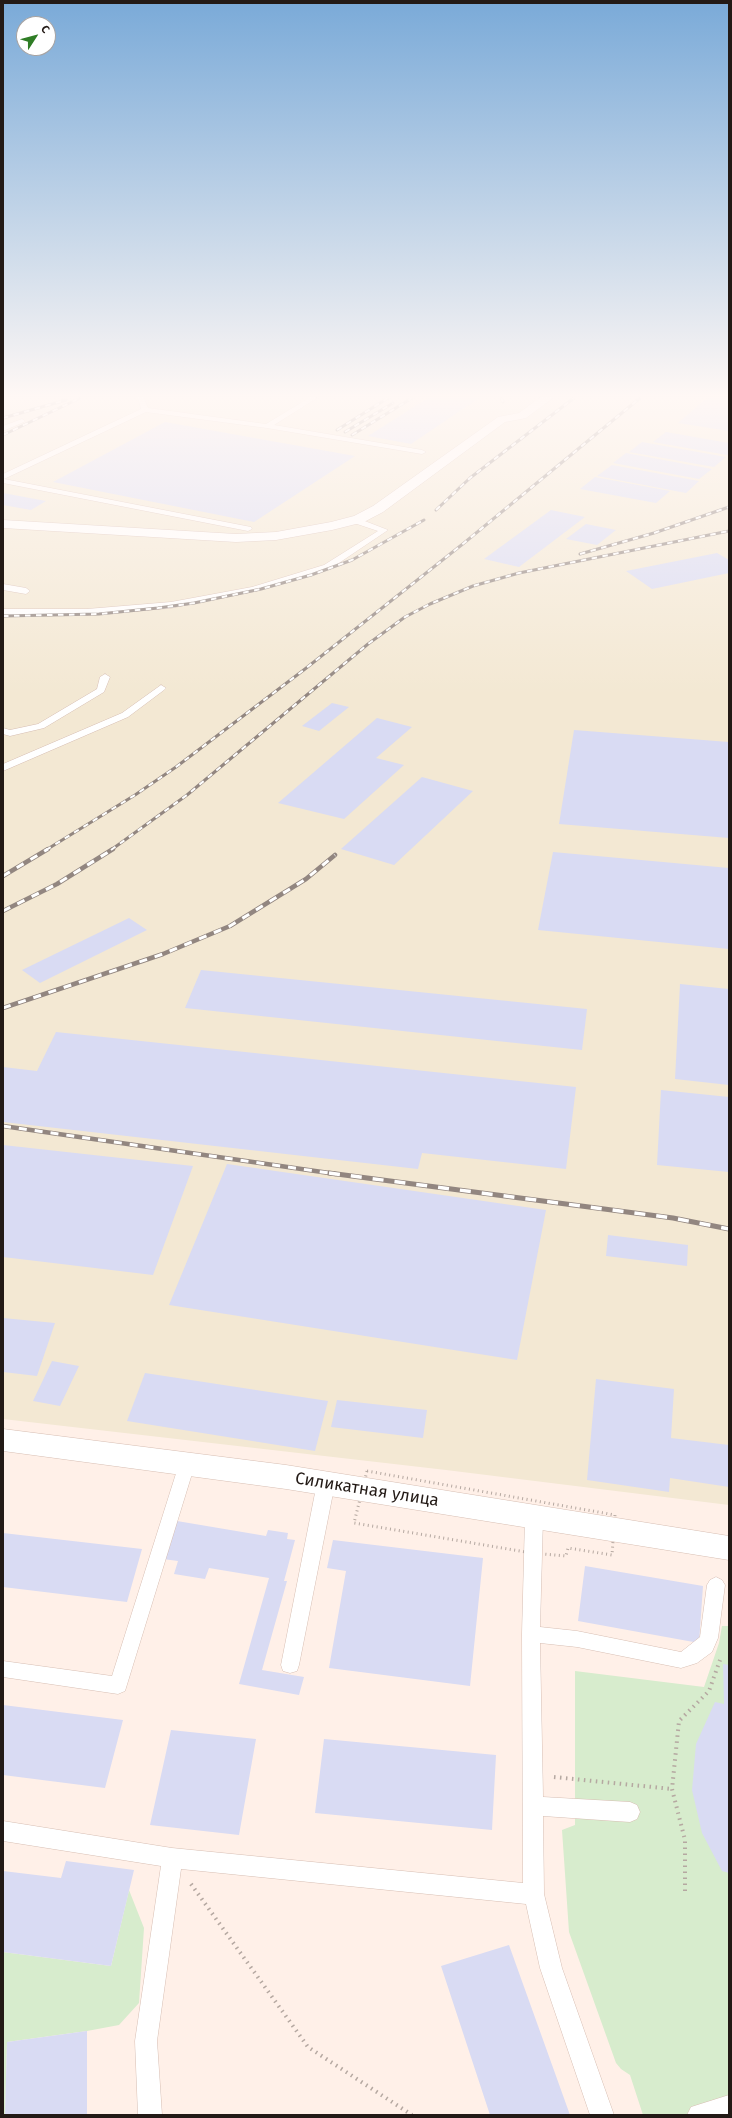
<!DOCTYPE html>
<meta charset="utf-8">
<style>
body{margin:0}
#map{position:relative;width:732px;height:2118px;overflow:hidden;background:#fff0e8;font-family:"Fira Sans",sans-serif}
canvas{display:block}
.frame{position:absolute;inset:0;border:4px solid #231a16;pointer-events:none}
.north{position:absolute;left:16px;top:16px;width:40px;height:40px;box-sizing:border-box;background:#fff;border:1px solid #a7a3a2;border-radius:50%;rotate:54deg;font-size:11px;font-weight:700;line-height:16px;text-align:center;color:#231a16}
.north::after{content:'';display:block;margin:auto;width:14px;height:18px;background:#2f7d26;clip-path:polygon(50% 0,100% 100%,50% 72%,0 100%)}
</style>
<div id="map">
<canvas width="732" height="2118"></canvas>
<div class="frame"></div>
<div class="north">С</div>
</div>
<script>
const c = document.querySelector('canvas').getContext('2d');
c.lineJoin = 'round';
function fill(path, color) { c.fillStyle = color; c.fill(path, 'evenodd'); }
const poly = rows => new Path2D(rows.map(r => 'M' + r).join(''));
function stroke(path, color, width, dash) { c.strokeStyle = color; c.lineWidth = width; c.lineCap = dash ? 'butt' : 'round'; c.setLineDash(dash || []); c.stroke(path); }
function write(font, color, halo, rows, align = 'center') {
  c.font = font + ' "Fira Sans",sans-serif'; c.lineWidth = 4; c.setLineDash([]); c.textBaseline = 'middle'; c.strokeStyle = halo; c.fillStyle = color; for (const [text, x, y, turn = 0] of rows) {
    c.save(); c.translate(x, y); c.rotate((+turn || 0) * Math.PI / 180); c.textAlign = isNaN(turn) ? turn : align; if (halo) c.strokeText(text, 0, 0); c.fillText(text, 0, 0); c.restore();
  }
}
const industrial = poly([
 [3,398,729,398,729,1505,446,1470,3,1419]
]);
const green = poly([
 [722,1626,729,1626,729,2115,643,2115,630,2075,621,2069,616,2063,569,1932,562,1830,575,1825,575,1671,704,1687,719,1643],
 [129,1890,144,1928,139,2003,119,2025,87,2031,7,2042,5,2115,3,2115,3,1952,111,1966]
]);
const building = poly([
 [428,398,479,398,411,444,368,436],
 [707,398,729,398,729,431,678,423],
 [165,422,355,456,254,522,53,482],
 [666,432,729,443,729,454,727,455,653,442],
 [642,442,726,457,714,467,629,452],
 [626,453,712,469,699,479,613,463],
 [612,465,699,481,686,493,597,476],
 [595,477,670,491,656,503,580,489],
 [3,493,46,501,31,510,3,505],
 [551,510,585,517,519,567,484,559],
 [586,524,616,530,597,545,566,539],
 [717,553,729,560,729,573,652,589,626,571],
 [332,703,349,707,319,731,302,726],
 [377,718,412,727,376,758,404,765,344,819,278,803],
 [574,730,729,742,729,838,559,824],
 [422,777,473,791,394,865,341,849],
 [553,852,729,868,729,949,538,930],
 [129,918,147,930,40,983,22,970],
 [201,970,587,1009,582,1050,185,1008],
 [680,984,729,989,729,1085,675,1079],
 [56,1032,576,1087,566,1169,422,1153,418,1169,3,1122,3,1067,37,1071],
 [661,1090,729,1097,729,1172,657,1165],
 [3,1145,193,1166,153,1275,3,1257],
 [227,1164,546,1210,517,1360,169,1305],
 [608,1235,688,1245,687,1266,606,1256],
 [3,1318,55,1323,37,1376,3,1372],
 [52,1361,79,1366,60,1406,33,1401],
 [145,1373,328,1401,315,1451,127,1421],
 [596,1379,674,1389,671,1438,729,1445,729,1487,670,1478,669,1492,587,1480],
 [337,1400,427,1410,423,1438,331,1427],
 [177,1521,266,1536,268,1530,288,1533,287,1539,295,1540,284,1581,287,1581,262,1670,304,1677,299,1695,239,1684,269,1578,209,1568,205,1579,174,1574,178,1561,163,1559],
 [3,1533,142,1549,127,1602,3,1587],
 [333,1540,483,1558,470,1686,329,1668,346,1571,327,1568],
 [585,1566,703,1586,699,1643,578,1621],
 [723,1664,729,1665,729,1873,722,1871,702,1833,692,1790,696,1744,715,1702,724,1704],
 [3,1705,123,1720,105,1788,3,1775],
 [171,1730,256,1739,239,1835,150,1825],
 [324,1739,496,1755,492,1830,315,1813],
 [66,1861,134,1870,111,1966,3,1952,3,1871,61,1878],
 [509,1945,570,2115,490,2115,441,1966],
 [87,2031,87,2115,5,2115,7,2042]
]);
const pathFar1 = poly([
 [367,1471,615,1515,612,1555,568,1548,566,1556,532,1553,354,1523,367,1471]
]);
const path = poly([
 [554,1777,672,1789],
 [191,1884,308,2047,412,2115],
 [685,1891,685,1840,672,1789,679,1721,709,1691,720,1660]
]);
const lane = poly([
 [138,398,144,398,148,408,266,424,309,398,317,398,274,425,422,450,426,452,422,454,267,428,146,412,4,479,251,527,252,529,248,531,3,483,3,474,141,409,138,398],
 [22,419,25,421,24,422,3,431,3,426,22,419],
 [351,518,357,518,388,530,330,569,256,591,171,608,87,615,3,615,3,609,87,609,171,602,252,587,324,565,378,531,351,522,351,518],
 [3,584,26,588,30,591,26,594,3,590,3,584],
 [105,674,110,677,104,692,44,728,10,736,3,734,3,728,10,730,38,724,97,689,100,677,105,674],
 [161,685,166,688,164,690,128,717,3,771,3,764,122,713,161,685],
 [187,1457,193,1459,195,1464,125,1691,118,1694,3,1677,3,1661,112,1676,179,1464,181,1459,187,1457],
 [326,1476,332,1478,335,1483,299,1665,297,1671,290,1673,283,1671,281,1665,317,1483,320,1478,326,1476],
 [534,1511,540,1513,543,1518,540,1627,577,1631,681,1652,700,1637,707,1585,710,1580,716,1577,722,1580,725,1585,718,1638,712,1652,697,1663,681,1668,577,1647,540,1643,543,1797,630,1802,637,1805,640,1812,637,1819,630,1822,543,1816,544,1894,562,1968,614,2115,590,2115,540,1968,526,1904,181,1869,157,2041,162,2115,138,2115,135,2041,161,1866,3,1841,3,1821,172,1848,523,1883,522,1634,525,1518,528,1513,534,1511],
 [729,2095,729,2115,687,2115,691,2107,729,2095]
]);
const street = poly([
 [539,398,553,398,526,418,505,422,383,512,364,522,332,530,276,540,236,542,3,528,3,520,236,534,276,532,331,522,354,516,373,506,498,417,519,413,539,398]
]);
const secondary = poly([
 [3,1429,286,1465,729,1536,729,1560,286,1489,3,1451,3,1429]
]);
const railFar2 = poly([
 [501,398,503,402],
 [3,418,66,400],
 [337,430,388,398],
 [345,432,393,403],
 [3,435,80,398],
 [352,435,412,398],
 [436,510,470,478,574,398],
 [580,554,654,533,729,507],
 [3,616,99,614,158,608,194,603,261,589,311,575,352,560,424,520],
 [46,850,135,795,176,767,305,669,464,543,640,398],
 [111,850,187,795,368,644,405,617,430,604,473,586,519,573,729,531]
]);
const railFar1 = poly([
 [3,876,48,849],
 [3,911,57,884,113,849],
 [3,1008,163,954,230,926,306,879,335,855],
 [3,1126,336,1174]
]);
const rail = poly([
 [329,1173,673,1218,729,1229]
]);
const nearStreetnames = [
 ["Силикатная улица",367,1490,9]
];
fill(industrial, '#f3e8d3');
fill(green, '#d7eccd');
fill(building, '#d9dbf3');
stroke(lane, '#d7beb3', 1);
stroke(street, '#d7beb3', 1);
stroke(secondary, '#d7beb3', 1);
stroke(pathFar1, '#b5a8a1', 3, [1, 3.5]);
stroke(path, '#b5a8a1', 4, [1.5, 4.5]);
fill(lane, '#fff');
fill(street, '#fff');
fill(secondary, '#fff');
stroke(railFar2, '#928680', 3);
stroke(railFar1, '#928680', 4.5);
stroke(rail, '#928680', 5);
stroke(railFar2, '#fff', 2, [5.5]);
stroke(railFar1, '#fff', 3, [8]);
stroke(rail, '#fff', 3.5, [11]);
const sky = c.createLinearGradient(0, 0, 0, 695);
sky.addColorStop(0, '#7aaad8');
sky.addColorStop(0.57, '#fff8f5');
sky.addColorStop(1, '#fff8f500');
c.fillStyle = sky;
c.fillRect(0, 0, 732, 695);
write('17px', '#231a16', '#fff', nearStreetnames);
</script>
